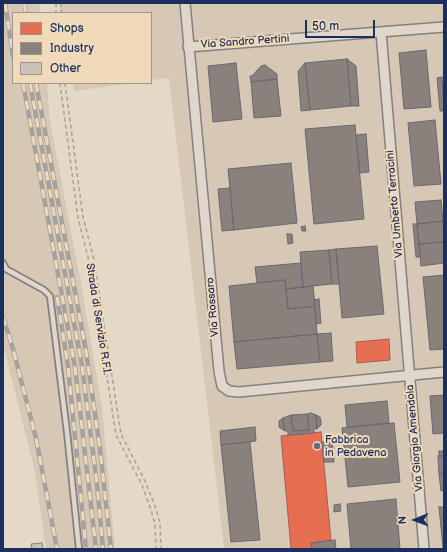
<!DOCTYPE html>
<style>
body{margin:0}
#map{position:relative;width:447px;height:552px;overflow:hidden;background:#e4d8c6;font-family:"Balsamiq Sans",sans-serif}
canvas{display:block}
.frame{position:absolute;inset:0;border:4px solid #1b2f5e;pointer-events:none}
.legend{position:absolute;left:12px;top:12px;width:140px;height:72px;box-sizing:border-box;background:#f1dab9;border:1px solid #9b9695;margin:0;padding:5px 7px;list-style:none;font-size:12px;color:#1b2f5e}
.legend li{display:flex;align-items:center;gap:8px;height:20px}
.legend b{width:20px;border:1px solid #9b9695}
.north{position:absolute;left:395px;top:500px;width:40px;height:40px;-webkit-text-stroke:3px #f1dab9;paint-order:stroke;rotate:269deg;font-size:11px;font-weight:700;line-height:16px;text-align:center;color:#1b2f5e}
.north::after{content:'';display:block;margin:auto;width:14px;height:18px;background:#1b2f5e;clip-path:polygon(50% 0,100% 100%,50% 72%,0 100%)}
.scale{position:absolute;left:305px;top:20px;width:70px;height:18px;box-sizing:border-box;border:2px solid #1b2f5e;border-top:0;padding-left:5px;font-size:12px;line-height:14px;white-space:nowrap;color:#1b2f5e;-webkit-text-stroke:3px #f1dab9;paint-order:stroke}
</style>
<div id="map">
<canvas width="447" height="552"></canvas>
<div class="frame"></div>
<ul class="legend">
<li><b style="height:11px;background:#e76f51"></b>Shops</li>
<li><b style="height:11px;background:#8a817c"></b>Industry</li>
<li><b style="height:11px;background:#cac2b7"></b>Other</li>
</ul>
<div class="north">N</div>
<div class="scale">50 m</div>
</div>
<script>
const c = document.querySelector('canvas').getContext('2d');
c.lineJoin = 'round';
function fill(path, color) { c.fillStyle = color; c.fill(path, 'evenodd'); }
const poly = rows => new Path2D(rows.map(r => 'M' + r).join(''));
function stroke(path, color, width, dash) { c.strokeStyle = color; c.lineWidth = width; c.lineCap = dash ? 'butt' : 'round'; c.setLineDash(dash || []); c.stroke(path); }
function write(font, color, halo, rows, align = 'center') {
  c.font = font + ' "Balsamiq Sans",sans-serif'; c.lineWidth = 4; c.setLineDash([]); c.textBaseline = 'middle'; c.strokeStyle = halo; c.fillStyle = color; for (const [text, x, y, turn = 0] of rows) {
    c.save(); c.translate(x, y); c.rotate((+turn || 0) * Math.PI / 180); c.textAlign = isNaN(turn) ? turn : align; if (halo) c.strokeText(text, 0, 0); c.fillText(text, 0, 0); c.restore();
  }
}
const built = poly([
 [3,3,39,3,40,13,13,13,13,83,47,83,50,122,81,283,102,408,115,549,46,549,35,472,3,345],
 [59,3,444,3,444,549,224,548,169,78,151,80,151,13,61,13],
 [73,83,132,83,74,91]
]);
const shops = poly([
 [389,339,390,360,357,363,356,342,389,339],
 [321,432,331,540,311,543,312,549,291,549,281,436,321,432]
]);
const industry = poly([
 [426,50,431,107,404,109,399,53,426,50],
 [347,59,356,66,359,106,351,106,347,59],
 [347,59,351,106,310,110,305,63,347,59],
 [236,63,242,119,213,122,208,66,236,63],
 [305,63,310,110,301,111,298,71,305,63],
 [265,65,277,74,277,79,251,82,250,76,252,76,261,66,265,65],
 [442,77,444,111,440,111,437,78,442,77],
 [277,79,281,116,254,118,251,82,277,79],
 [435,120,441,184,414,186,408,123,435,120],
 [355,125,364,219,314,224,305,129,355,125],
 [366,134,369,172,360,173,356,135,366,134],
 [291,163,297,223,234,230,228,169,291,163],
 [230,188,234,230,222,231,218,189,230,188],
 [441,200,443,221,417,224,415,202,441,200],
 [443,221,444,242,419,244,417,224,443,221],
 [413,224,417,224,420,257,416,257,413,224],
 [305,226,306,231,302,231,301,227,305,226],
 [287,234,292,234,293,243,288,244,287,234],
 [444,242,444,263,421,266,419,244,444,242],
 [377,246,384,314,342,318,336,249,377,246],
 [336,249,339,284,332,284,329,250,336,249],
 [329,250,332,284,303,287,300,252,329,250],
 [301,263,303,287,286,289,285,280,257,283,255,267,301,263],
 [444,275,444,349,430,350,423,277,444,275],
 [285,280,288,309,315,306,317,334,234,342,229,286,285,280],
 [313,286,315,306,288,309,286,289,313,286],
 [319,299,321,323,316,324,314,300,319,299],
 [331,333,333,361,320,362,317,334,331,333],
 [317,334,320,362,237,369,234,342,317,334],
 [444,395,444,433,433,434,430,396,444,395],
 [387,401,389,423,347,427,345,405,387,401],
 [311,413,316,415,317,429,314,429,314,433,288,435,288,431,285,431,283,418,291,415,293,431,309,430,307,414,311,413],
 [307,414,309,430,293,431,291,415,307,414],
 [316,415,320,417,321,421,321,425,317,429,316,415],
 [283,418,285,431,279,427,279,421,283,418],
 [394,423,400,482,348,487,342,428,394,423],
 [255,427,256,441,221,445,220,431,255,427],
 [250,442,260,540,231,542,221,445,250,442],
 [322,442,332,442,334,462,324,462,322,442],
 [439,451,444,451,444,456,439,456,439,451],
 [438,456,444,456,444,473,439,474,438,456],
 [444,473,444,490,441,491,439,474,444,473],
 [396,499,400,549,351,549,347,504,396,499],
 [340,504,341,511,334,512,334,505,340,504],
 [439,507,444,507,444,548,443,548,439,507],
 [335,540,336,549,312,549,311,543,335,540]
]);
const building = poly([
 [42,543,43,549,32,549,31,544,42,543]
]);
const path = poly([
 [56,3,56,13],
 [61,3,61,13],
 [60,83,78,218,89,261,116,435,142,485,151,510,155,524,156,549],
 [65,83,83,217,94,260,121,434,146,483,156,509,160,523,161,549]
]);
const lane = poly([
 [3,263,6,269,44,290,50,296,67,432,79,549]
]);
const street = poly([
 [185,3,219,371,222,386,229,391,239,392,444,372],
 [381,32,424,549],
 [188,47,444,27]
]);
const rail = poly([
 [5,3,13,57],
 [24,3,26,13],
 [23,83,75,367,96,549],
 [30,83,82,366,97,484,103,549],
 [36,83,86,351,100,449,111,549],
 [57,297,68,366,86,549],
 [3,317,13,349,36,438,57,549]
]);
const markers = [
 [317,446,4,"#616a82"]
];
const streetNames = [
 ["Via Sandro Pertini",245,42,-4],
 ["Via Umberto Terracini",395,204,-95],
 ["Via Rossaro",213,307,-95],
 ["Strada di Servizio R.F.I.",98,319,81],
 ["Via Giorgio Amendola",415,438,-95]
];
const poiNames = [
 ["Fabbrica",325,440],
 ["in Pedavena",325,453]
];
fill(built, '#d6c8b5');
fill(shops, '#e76f51');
stroke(shops, '#aa5c55', 1);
fill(industry, '#8a817c');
stroke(industry, '#696873', 1);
fill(building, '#cac2b7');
stroke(building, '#828081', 1);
stroke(lane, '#828081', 8);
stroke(street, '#828081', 12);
stroke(path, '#a4a19e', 1.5, [4, 3]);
stroke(lane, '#e0d7ca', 4.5);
stroke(street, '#e0d7ca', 9);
stroke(rail, '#a4a19e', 4.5);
stroke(rail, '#f1dab9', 3, [9]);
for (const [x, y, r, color] of markers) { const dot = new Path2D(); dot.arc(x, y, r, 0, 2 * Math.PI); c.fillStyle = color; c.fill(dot); stroke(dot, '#f1dab9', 1.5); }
write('11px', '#1b2f5e', '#f1dab9', streetNames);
write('11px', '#1b2f5e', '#f1dab9', poiNames, 'left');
</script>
